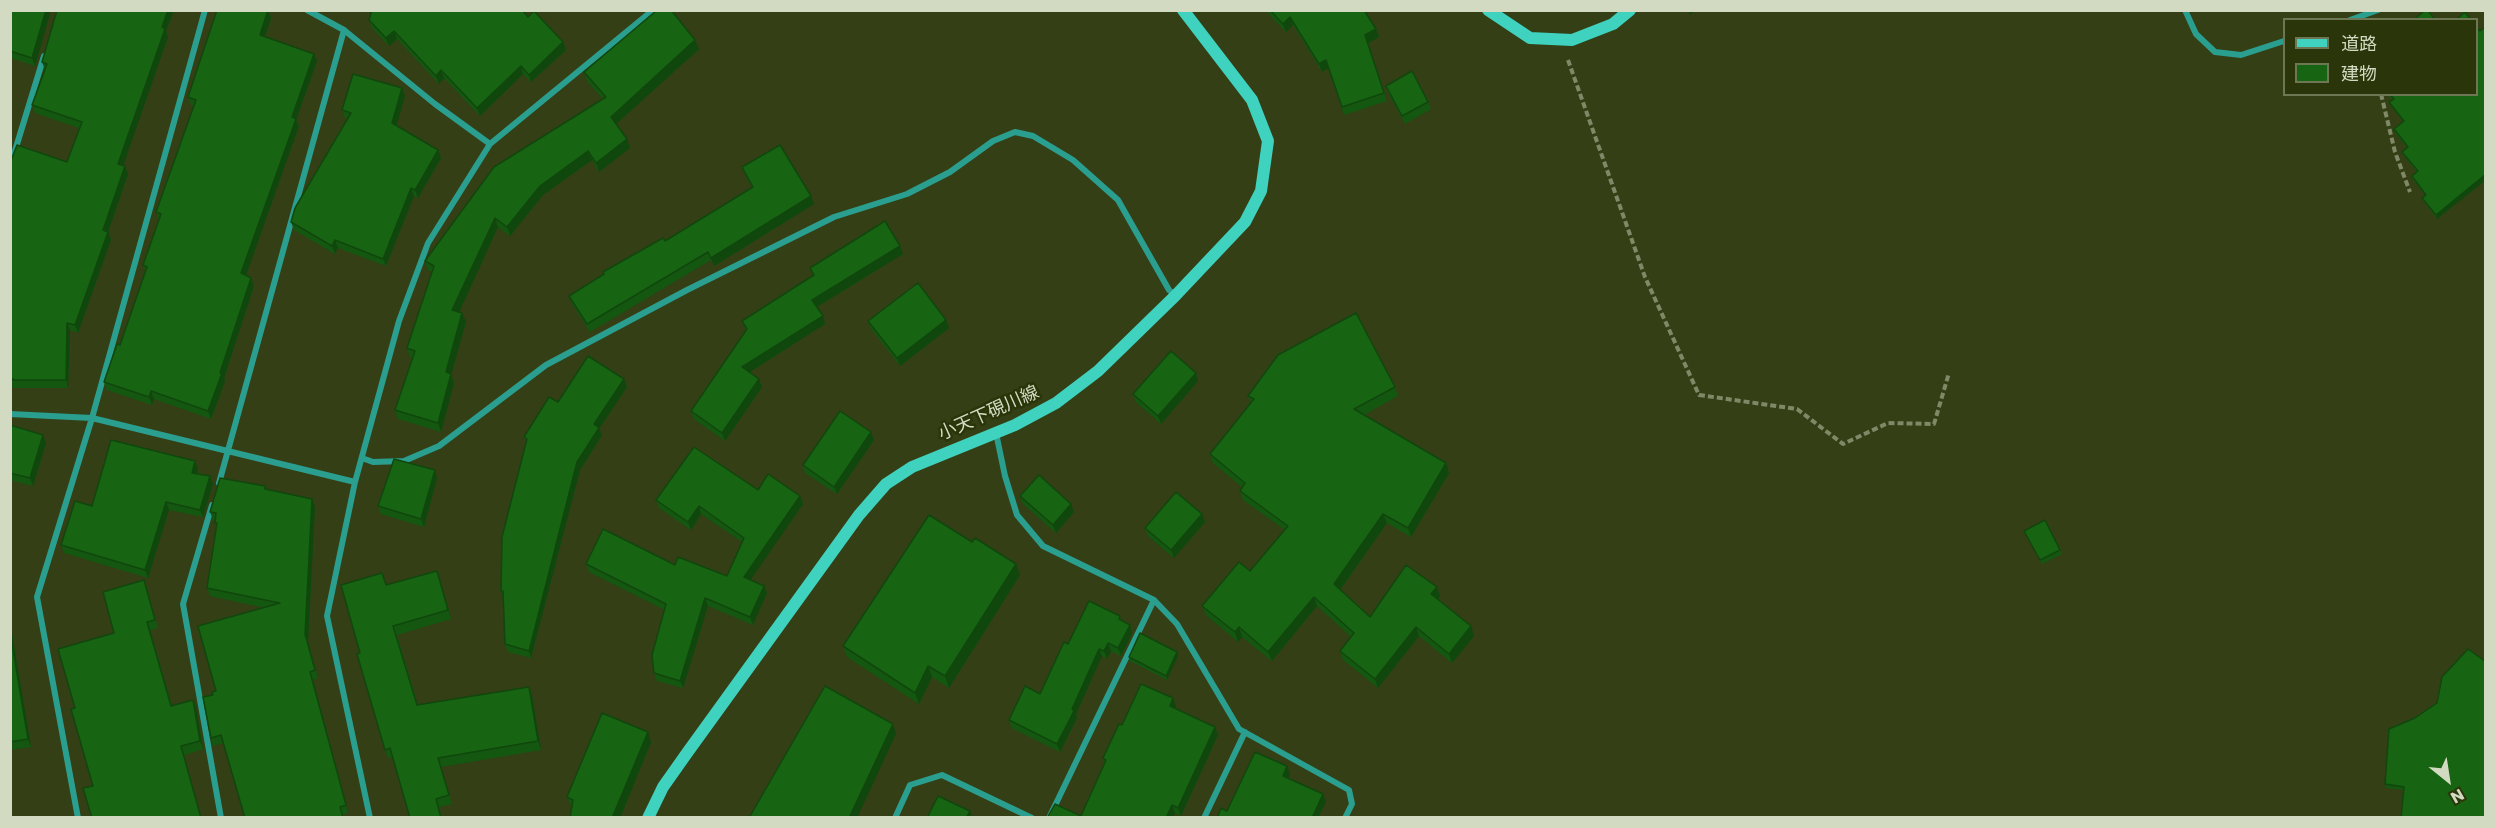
<!DOCTYPE html>
<meta charset="utf-8">
<style>
body{margin:0}
#map{position:relative;width:2496px;height:828px;overflow:hidden;background:#343f15;font-family:Poppins,"Noto Sans JP",sans-serif}
canvas{display:block}
.frame{position:absolute;inset:0;border:12px solid #d2dac2;pointer-events:none}
.legend{position:absolute;left:2283px;top:18px;width:195px;height:78px;box-sizing:border-box;background:#2a3509;border:2px solid #6d7753;margin:0;padding:8px 10px;list-style:none;font-size:18px;color:#d2dac2}
.legend li{display:flex;align-items:center;gap:12px;height:30px}
.legend b{width:30px;border:2px solid #6d7753}
.north{position:absolute;left:2418px;top:750px;width:60px;height:60px;-webkit-text-stroke:4px #2a3509;paint-order:stroke;rotate:150deg;font-size:16px;font-weight:700;line-height:24px;text-align:center;color:#d2dac2}
.north::after{content:'';display:block;margin:auto;width:21px;height:27px;background:#d2dac2;clip-path:polygon(50% 0,100% 100%,50% 72%,0 100%)}
</style>
<div id="map">
<canvas width="2496" height="828"></canvas>
<div class="frame"></div>
<ul class="legend">
<li><b style="height:8px;background:#3fd2bf"></b>道路</li>
<li><b style="height:16px;background:#176513"></b>建物</li>
</ul>
<div class="north">N</div>
</div>
<script>
const c = document.querySelector('canvas').getContext('2d');
c.lineJoin = 'round';
const poly = rows => new Path2D(rows.map(r => 'M' + r).join(''));
function stroke(path, color, width, dash) { c.strokeStyle = color; c.lineWidth = width; c.lineCap = dash ? 'butt' : 'round'; c.setLineDash(dash || []); c.stroke(path); }
function fill(path, color) { c.fillStyle = color; c.fill(path, 'evenodd'); }
function write(font, color, halo, rows, align = 'center') {
  c.font = font + ' Poppins,"Noto Sans JP",sans-serif'; c.lineWidth = 5; c.setLineDash([]); c.textBaseline = 'middle'; c.strokeStyle = halo; c.fillStyle = color; for (const [text, x, y, turn = 0] of rows) {
    c.save(); c.translate(x, y); c.rotate((+turn || 0) * Math.PI / 180); c.textAlign = isNaN(turn) ? turn : align; if (halo) c.strokeText(text, 0, 0); c.fillText(text, 0, 0); c.restore();
  }
}
const path = poly([
 [1568,60,1645,277,1699,395,1797,409,1843,444,1888,423,1934,424,1949,373],
 [2381,94,2395,152,2410,192]
]);
const street = poly([
 [307,10,344,30,435,104,490,144],
 [2185,10,2196,34,2215,52,2241,55,2284,41],
 [2350,20,2378,10],
 [10,167,44,56],
 [10,414,92,418,355,482],
 [996,433,1005,476,1017,515,1043,546,1154,600,1177,624,1239,729,1349,790,1352,804,1345,818],
 [362,458,373,462,404,461,439,446,546,365,687,290,834,217,907,194,950,172,993,141,1015,132,1033,136,1073,160,1118,200,1169,290,1175,295],
 [219,483,344,30],
 [212,505,183,604,221,818],
 [78,818,37,597,92,418,205,10],
 [370,818,327,616,355,482,399,321,428,243,490,144,653,10],
 [895,818,910,785,942,775,1032,818],
 [1049,818,1154,600],
 [1204,818,1245,732]
]);
const secondary = poly([
 [1488,10,1530,38,1572,40,1613,24,1630,10],
 [648,818,663,787,687,753,859,515,886,484,912,467,1015,425,1056,403,1098,371,1175,296,1245,222,1261,191,1268,141,1252,100,1183,10]
]);
const wall = poly([
 [10,10,51,10,35,66,10,58],
 [57,10,174,10,166,31,168,37,123,165,128,174,108,232,111,240,78,333,70,330,68,388,10,388,10,163,67,162,79,128,35,113,32,105,45,70,42,62],
 [217,10,269,10,271,18,265,37,317,61,296,120,299,126,246,275,251,278,254,286,224,378,225,381,211,419,154,399,152,405,107,390,104,382,120,345,145,271,143,265,159,220,156,212,194,106,191,105,188,97],
 [1265,10,1364,10,1376,29,1379,37,1368,43,1387,101,1344,115,1328,68,1322,72,1293,25,1286,32],
 [528,17,563,42,566,50,531,82,523,74,480,116,444,78,439,84,397,39,389,46,372,28,369,20],
 [699,49,616,124,630,148,599,172,592,160,543,195,510,236,498,227,459,312,466,322,451,375,454,383,441,432,398,419,395,410,413,358,410,357,407,348,432,272,428,270,425,261,603,99,587,81,584,72],
 [1386,86,1428,102,1431,109,1405,124,1388,93],
 [2388,94,2476,94,2437,219,2424,202,2422,198,2426,196,2413,180,2412,176,2417,172,2404,156,2402,152,2407,148,2395,133,2394,129,2403,122,2391,106,2389,102,2392,100],
 [405,96,396,126,438,150,441,158,418,198,414,196,386,266,338,248,335,254,294,230,291,222,348,119,345,118,342,110],
 [742,167,814,204,714,266,711,260,590,332,572,304,569,296,665,241,752,187,745,175],
 [903,254,817,307,825,324,750,372,762,387,725,441,694,419,691,411,746,331,742,321,813,275,810,268],
 [868,321,949,328,900,366,871,329],
 [1196,373,1198,381,1161,424,1136,402,1133,394],
 [627,387,599,429,602,435,580,470,531,658,508,652,505,644,503,597,501,591,526,442,524,437,558,402],
 [1395,387,1398,396,1364,415,1446,463,1449,473,1411,537,1387,523,1340,590,1370,617,1437,587,1440,596,1438,599,1474,636,1452,663,1419,636,1378,688,1343,660,1340,651,1351,637,1317,606,1272,661,1242,637,1238,642,1206,615,1202,606,1250,571,1285,530,1243,500,1240,491,1242,487,1213,463,1210,454,1251,403,1248,396],
 [10,425,46,443,33,486,10,480],
 [871,432,874,440,837,494,805,473,803,465],
 [198,469,197,474,210,476,213,484,203,517,169,510,148,578,64,553,61,545,92,506],
 [437,478,424,527,381,514,378,506],
 [265,486,266,489,312,499,315,507,308,642,318,678,313,680,348,813,343,815,344,818,245,818,224,743,213,746,211,738,213,695,265,608,210,596,207,588,217,528,215,523,215,520,213,520,210,512],
 [758,490,800,496,803,504,750,580,764,586,767,593,753,625,708,606,683,688,657,681,654,673,665,610,589,572,586,564,675,565,727,576,742,542,701,514,691,530,659,508,656,500],
 [1020,496,1074,512,1056,533,1023,504],
 [1202,514,1205,522,1174,558,1148,536,1145,528],
 [2024,531,2060,550,2062,554,2042,564],
 [972,542,1020,575,949,688,932,677,919,704,847,657,843,646],
 [144,580,158,628,150,630,172,706,196,708,203,749,93,786,75,708,114,633],
 [440,580,451,619,397,635,418,705,529,687,532,696,541,750,441,767,452,804,439,807,442,818,410,818,393,757,388,758,385,750,360,653,387,585],
 [1122,621,1130,625,1132,633,1121,656,1111,651,1107,659,1102,656,1076,714,1077,718,1060,752,1012,728,1009,720,1040,694,1068,644],
 [10,622,31,747,10,750],
 [1177,652,1178,656,1167,680,1130,661,1129,657],
 [2437,703,2403,790,2386,788,2385,784,2415,718],
 [1176,706,1175,709,1215,727,1218,735,1181,816,1175,813,1173,818,1047,818,1081,816,1105,764,1103,758,1122,725],
 [651,742,620,818,570,818,572,808,567,797]
]);
const shadedWall = poly([
 [46,10,51,10,35,66,32,58],
 [168,10,174,10,166,31,168,37,121,172,118,164],
 [268,10,271,18,263,43,260,35],
 [1689,10,1695,10,1690,15],
 [1290,17,1293,25,1286,32,1283,24],
 [1376,29,1379,37,1368,43,1387,101,1365,35],
 [394,31,397,39,389,46,386,38],
 [695,40,699,49,614,126,611,117],
 [563,42,566,50,531,82,529,75],
 [314,54,317,61,296,120,299,126,244,281,241,273,292,117],
 [1326,60,1329,68,1322,72,1319,64],
 [521,66,523,74,480,116,477,108],
 [441,70,444,78,439,84,436,76],
 [402,88,405,96,395,131,392,123],
 [627,139,630,148,599,172,596,163],
 [438,150,441,158,418,198,415,190],
 [588,151,592,160,543,195,510,236,507,227,540,186],
 [125,166,128,174,106,238,103,230],
 [2486,174,2486,180,2437,219,2436,215],
 [411,188,414,196,386,266,383,259],
 [811,196,814,204,714,266,711,258],
 [495,218,498,227,456,319,452,310],
 [108,232,111,240,78,333,75,325],
 [335,240,338,248,335,254,332,246],
 [900,246,903,254,815,308,812,300],
 [251,278,254,286,224,378,225,381,211,419,208,411,220,373],
 [462,313,466,322,451,375,454,383,441,432,438,423,446,372],
 [823,316,825,324,745,375,742,367],
 [946,320,949,328,900,366,897,358],
 [67,323,70,330,68,388,66,380],
 [1196,373,1198,381,1161,424,1158,416],
 [624,379,627,387,599,429,602,435,580,470,531,658,529,651,577,462,594,424],
 [759,379,762,387,725,441,722,433],
 [151,391,154,399,152,405,149,397],
 [871,432,874,440,837,494,834,487],
 [43,435,46,443,33,486,30,478],
 [195,461,198,469,195,481,192,473],
 [1446,463,1449,473,1411,537,1408,528],
 [435,470,437,478,424,527,421,519],
 [210,476,213,484,203,517,200,510],
 [800,496,803,504,747,585,744,577],
 [312,499,315,507,308,642,318,678,305,634],
 [166,502,169,510,148,578,145,570],
 [1071,504,1074,512,1056,533,1053,525],
 [699,506,701,514,691,530,688,522],
 [1202,514,1205,522,1174,558,1171,550],
 [1383,514,1387,523,1337,594,1334,584],
 [1016,564,1020,575,949,688,945,676],
 [437,571,440,580,451,619,448,610],
 [764,586,767,593,753,625,750,617],
 [1437,587,1440,596,1435,603,1431,594],
 [1314,597,1317,606,1272,661,1268,652],
 [705,598,708,606,683,688,680,681],
 [10,622,31,747,28,739,10,632],
 [147,622,150,630,174,714,171,706],
 [1130,625,1132,633,1121,656,1118,648],
 [1471,626,1474,636,1452,663,1449,654],
 [1239,627,1242,637,1238,642,1235,632],
 [1416,627,1419,636,1378,688,1375,679],
 [1108,643,1111,651,1107,659,1104,651],
 [1099,649,1102,656,1076,714,1077,718,1060,752,1057,744,1072,709],
 [1177,652,1178,656,1167,680,1166,676],
 [928,666,932,677,919,704,915,693],
 [310,672,313,680,348,813,346,805],
 [529,687,532,696,541,750,538,741],
 [1173,698,1176,706,1173,714,1170,706],
 [193,700,196,708,203,749,200,741],
 [893,724,896,734,857,818,849,818],
 [1215,727,1218,735,1181,816,1178,808],
 [648,732,651,742,620,818,612,818],
 [1287,766,1290,774,1286,784,1283,776],
 [1323,794,1326,802,1318,818,1312,818],
 [1172,805,1175,813,1173,818,1166,818],
 [970,811,972,818,966,818]
]);
const building = poly([
 [10,10,46,10,32,58,10,51,10,10],
 [57,10,168,10,162,27,165,29,118,164,125,166,103,230,108,232,75,325,67,323,66,380,10,380,15,380,10,378,10,163,17,145,67,162,82,122,32,105,47,64,42,62,57,10],
 [217,10,268,10,260,35,314,54,292,117,296,119,241,273,251,278,220,373,222,373,208,411,151,391,149,397,104,382,117,344,120,345,147,267,143,265,161,214,156,212,196,100,188,97,217,10],
 [372,10,522,10,528,17,534,11,563,42,529,75,521,66,477,108,441,70,436,76,394,31,386,38,369,20,372,10],
 [657,10,671,10,695,40,611,117,627,139,596,163,588,151,540,186,507,227,495,218,452,310,462,313,446,372,451,374,438,423,395,410,415,351,407,348,434,266,425,261,494,167,606,97,584,72,657,10],
 [1270,10,1364,10,1376,29,1365,35,1384,93,1342,107,1326,60,1319,64,1290,17,1283,24,1270,10],
 [2425,10,2428,10,2435,20,2414,20,2425,10],
 [2465,12,2471,20,2456,20,2465,12],
 [2486,26,2486,174,2436,215,2422,198,2426,195,2412,176,2418,171,2402,152,2408,147,2394,129,2404,121,2389,102,2394,99,2390,94,2476,94,2476,27,2480,31,2486,26],
 [1412,71,1428,102,1402,116,1386,86,1412,71],
 [353,74,402,88,392,123,438,150,415,190,411,188,383,259,335,240,332,246,291,222,295,208,351,113,342,110,353,74],
 [780,145,811,196,711,258,708,252,587,324,569,296,604,274,603,272,663,238,665,241,753,187,742,167,780,145],
 [885,221,900,246,812,300,823,316,742,367,759,379,722,433,691,411,747,329,742,321,814,275,810,268,885,221],
 [918,283,946,320,897,358,868,321,918,283],
 [1356,313,1395,387,1354,409,1446,463,1408,528,1383,514,1334,584,1370,617,1406,565,1437,587,1431,594,1471,626,1449,654,1416,627,1375,679,1340,651,1354,633,1314,597,1268,652,1239,627,1235,632,1202,606,1239,562,1250,571,1288,526,1240,491,1245,483,1210,454,1254,399,1248,396,1278,355,1356,313],
 [1171,351,1196,373,1158,416,1133,394,1171,351],
 [588,356,624,379,594,424,599,428,577,462,529,651,505,644,503,591,501,591,502,537,527,439,524,437,549,397,558,402,588,356],
 [840,411,871,432,834,487,803,465,840,411],
 [10,425,43,435,30,478,10,473,10,425],
 [111,440,195,461,192,473,210,476,200,510,166,502,145,570,61,545,75,501,92,506,111,440],
 [694,447,758,490,768,474,800,496,744,577,764,586,750,617,705,598,680,681,654,673,652,655,666,604,586,564,603,529,675,565,678,557,727,576,744,538,699,506,688,522,656,500,694,447],
 [394,459,435,470,421,519,378,506,394,459],
 [1039,475,1071,504,1053,525,1020,496,1039,475],
 [220,478,265,486,265,489,312,499,305,634,315,670,310,672,346,805,340,807,343,818,245,818,221,735,211,738,203,697,213,695,212,692,216,691,198,626,280,603,207,588,217,523,215,523,216,513,210,512,220,478],
 [1176,492,1202,514,1171,550,1145,528,1176,492],
 [929,515,972,542,975,538,1016,564,945,676,928,666,915,693,843,646,929,515],
 [2045,520,2060,550,2040,560,2024,531,2045,520],
 [437,571,448,610,393,626,417,705,529,687,538,741,438,758,449,795,436,799,441,818,410,818,390,748,385,750,357,654,360,653,341,585,382,573,386,585,437,571],
 [144,580,155,620,147,622,171,706,193,700,200,741,181,746,201,818,92,818,83,788,93,786,71,709,75,708,58,649,114,633,103,592,144,580],
 [1089,601,1120,616,1119,619,1130,625,1118,648,1108,643,1104,651,1099,649,1072,709,1074,711,1057,744,1009,720,1025,686,1040,694,1064,642,1068,644,1089,601],
 [10,632,28,739,10,742,10,632],
 [1140,633,1177,652,1166,676,1129,657,1140,633],
 [2468,649,2486,662,2486,818,2401,818,2404,787,2385,784,2389,729,2415,718,2437,703,2442,677,2468,649],
 [1141,684,1173,698,1170,706,1215,727,1178,808,1172,805,1166,818,1047,818,1055,804,1081,816,1106,760,1103,758,1119,724,1122,725,1141,684],
 [825,686,893,724,849,818,749,818,825,686],
 [602,713,648,732,612,818,570,818,573,800,567,797,602,713],
 [1255,752,1287,766,1283,776,1323,794,1312,818,1217,818,1221,808,1227,811,1255,752],
 [938,796,970,811,966,818,927,818,938,796]
]);
const streetNames = [
 ["小天下硯川線",989,414,-24]
];
stroke(path, '#7f8967', 4, [6, 3]);
stroke(street, '#2a9f90', 6);
stroke(secondary, '#3fd2bf', 12);
fill(wall, '#145710');
fill(shadedWall, '#10470d');
fill(building, '#176513');
stroke(building, '#10470d', 1.5);
write('18px', '#d2dac2', '#2a3509', streetNames);
</script>
